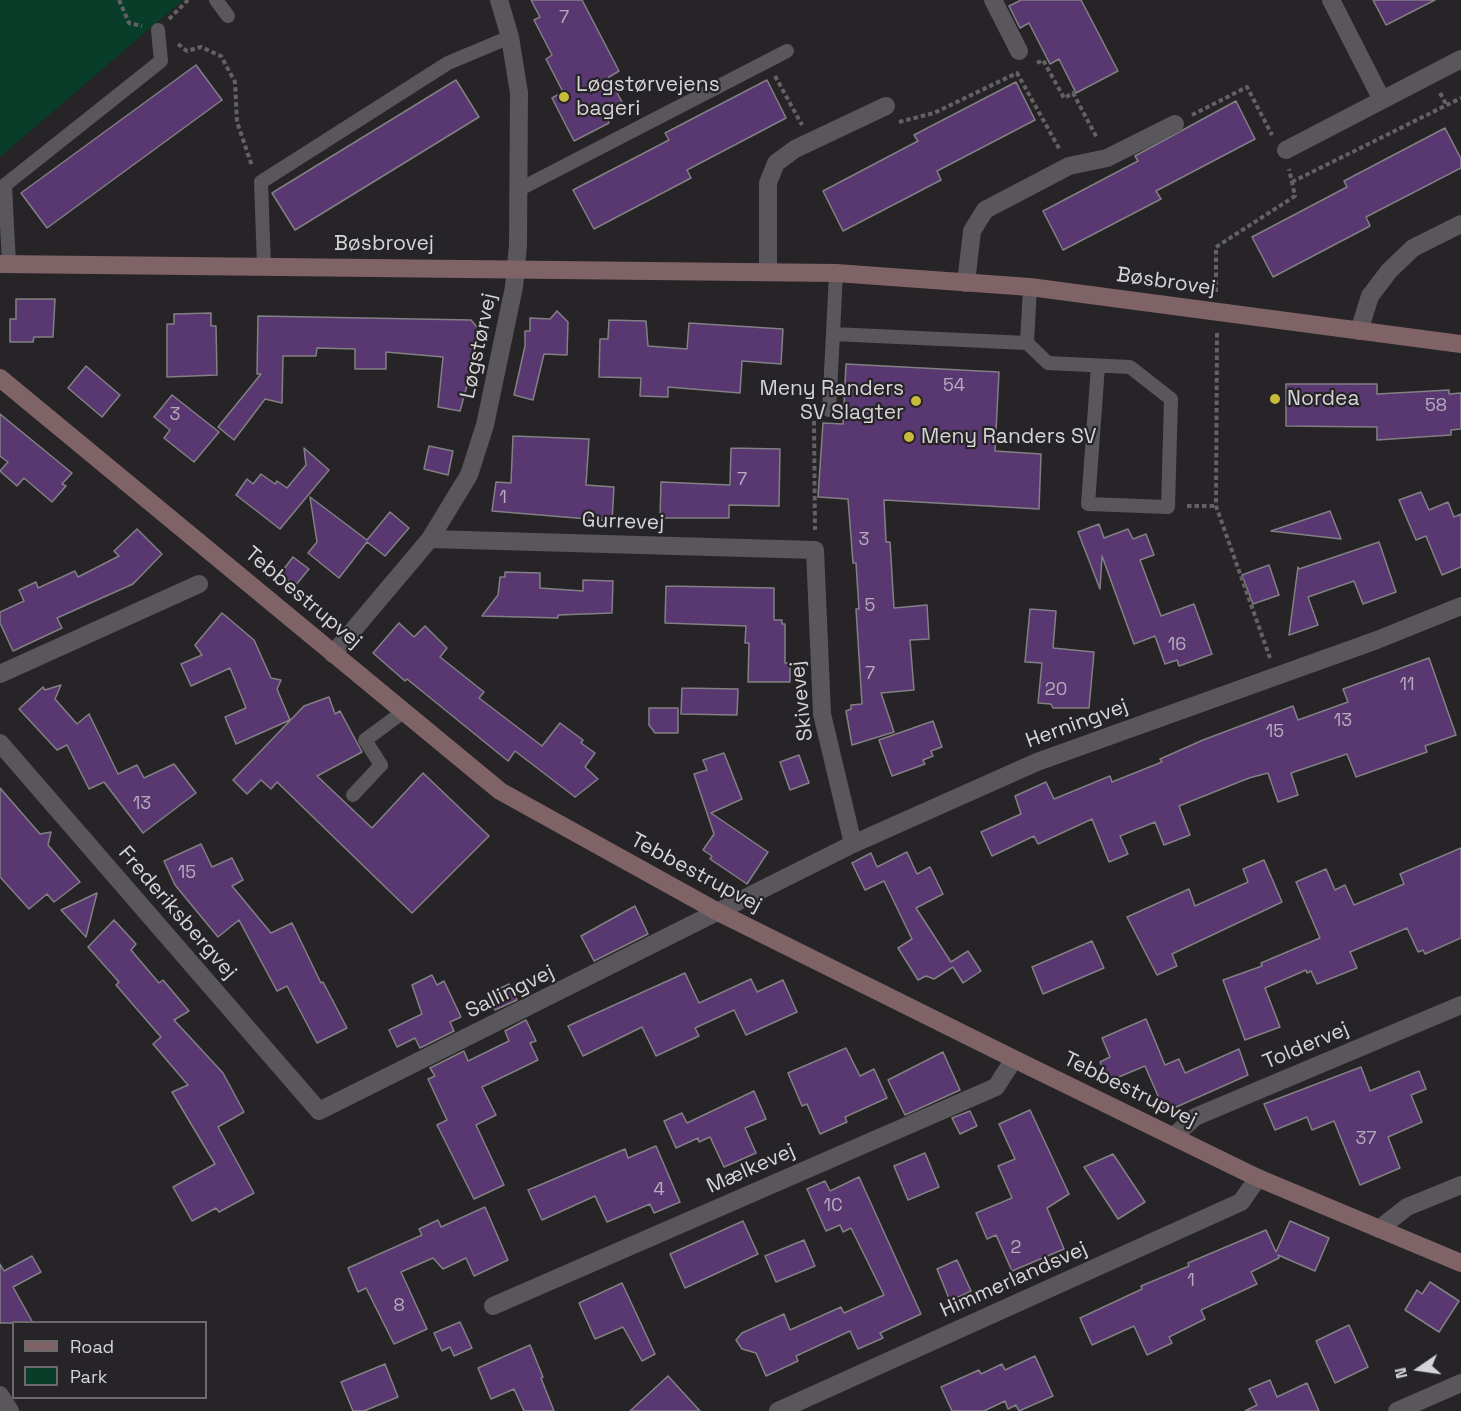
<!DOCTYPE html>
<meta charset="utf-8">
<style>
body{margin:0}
#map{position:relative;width:1461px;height:1411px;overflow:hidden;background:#262427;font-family:"Space Grotesk",sans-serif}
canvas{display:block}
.legend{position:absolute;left:12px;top:1321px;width:195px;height:78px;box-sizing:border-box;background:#262427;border:2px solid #6c6a6d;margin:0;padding:8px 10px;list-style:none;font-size:18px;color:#d5d4d6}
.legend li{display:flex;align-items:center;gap:12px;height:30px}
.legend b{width:30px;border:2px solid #6c6a6d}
.north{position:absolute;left:1389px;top:1339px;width:60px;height:60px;-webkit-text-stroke:4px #262427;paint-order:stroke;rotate:257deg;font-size:16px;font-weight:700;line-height:24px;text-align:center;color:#d5d4d6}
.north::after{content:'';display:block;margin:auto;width:21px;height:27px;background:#d5d4d6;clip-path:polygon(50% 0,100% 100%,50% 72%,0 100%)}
</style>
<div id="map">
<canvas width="1461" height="1411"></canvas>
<ul class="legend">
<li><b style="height:8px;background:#7f6366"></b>Road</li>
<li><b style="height:16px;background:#083d29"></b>Park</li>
</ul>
<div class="north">N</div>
</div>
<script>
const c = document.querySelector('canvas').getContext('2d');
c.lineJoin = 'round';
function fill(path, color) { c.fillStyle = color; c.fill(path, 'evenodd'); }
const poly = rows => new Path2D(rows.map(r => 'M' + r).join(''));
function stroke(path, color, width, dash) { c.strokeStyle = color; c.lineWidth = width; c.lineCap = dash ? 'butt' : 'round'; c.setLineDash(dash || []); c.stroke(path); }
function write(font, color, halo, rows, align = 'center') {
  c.font = font + ' "Space Grotesk",sans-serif'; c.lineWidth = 4.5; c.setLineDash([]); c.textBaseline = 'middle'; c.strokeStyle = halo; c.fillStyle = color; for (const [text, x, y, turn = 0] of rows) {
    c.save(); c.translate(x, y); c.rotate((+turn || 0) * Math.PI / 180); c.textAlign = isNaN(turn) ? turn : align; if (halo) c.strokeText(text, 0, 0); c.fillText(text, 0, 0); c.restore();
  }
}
const green = poly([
 [0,0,183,0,0,157]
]);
const building = poly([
 [531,0,582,0,619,71,609,77,623,104,605,114,609,123,574,141,552,98,563,92,546,59,552,55,534,20,540,17,531,0],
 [1021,0,1081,0,1118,71,1076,93,1059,59,1050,64,1029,23,1020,28,1009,6,1021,0],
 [1373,0,1435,0,1386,25,1373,0],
 [196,65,222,100,47,228,21,193,196,65],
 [456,80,479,117,295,230,272,193,456,80],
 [767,80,786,118,687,170,691,178,594,229,573,190,669,140,665,133,767,80],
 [1016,82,1035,120,937,171,941,180,843,231,823,191,918,141,914,135,1016,82],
 [1236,101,1255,139,1156,191,1161,199,1063,250,1043,211,1138,161,1135,156,1236,101],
 [1445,128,1461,159,1461,168,1366,217,1370,226,1273,277,1252,237,1347,187,1344,181,1445,128],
 [16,299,55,299,53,337,34,337,33,342,10,342,10,319,16,319,16,299],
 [557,311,568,322,567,355,544,354,533,400,514,395,525,346,525,331,530,331,530,318,550,319,557,311],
 [211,313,211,326,216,326,217,375,167,377,167,324,174,324,174,314,211,313],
 [258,316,471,320,477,327,472,368,460,411,438,407,443,357,386,352,386,369,355,369,355,349,317,348,316,356,283,356,282,403,265,399,234,440,218,427,261,374,257,374,258,316],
 [609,320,646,321,648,346,687,349,689,323,783,329,781,364,742,361,740,393,668,387,668,397,640,396,641,378,599,377,600,339,608,339,609,320],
 [846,364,999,372,995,451,1041,454,1039,509,884,500,886,542,890,542,894,608,927,605,929,639,910,640,914,690,881,693,894,732,852,745,846,711,851,709,851,705,862,704,856,609,859,609,856,563,853,563,848,499,818,497,823,423,843,424,846,364],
 [86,366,120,395,102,417,68,388,86,366],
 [1286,384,1377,384,1377,394,1449,390,1449,394,1461,393,1461,429,1451,430,1451,435,1377,440,1377,427,1286,426,1286,384],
 [172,395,219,432,194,462,164,438,170,430,154,417,172,395],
 [0,414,72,473,62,484,66,486,52,502,24,478,17,486,0,471,8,462,0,456,0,414],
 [513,436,589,439,586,485,614,487,612,521,492,511,496,482,511,483,513,436],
 [429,446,453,451,448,475,424,469,429,446],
 [304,448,329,470,280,529,236,495,247,479,253,484,261,474,275,484,277,481,287,488,306,465,304,448],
 [731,448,780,449,779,506,729,505,729,518,660,518,661,482,730,485,731,448],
 [1421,492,1429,510,1448,502,1454,517,1461,514,1461,567,1442,575,1426,536,1416,540,1399,500,1421,492],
 [310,497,367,540,390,512,409,528,385,556,367,542,339,578,308,553,317,542,310,497],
 [1330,511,1341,539,1271,531,1330,511],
 [1099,524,1104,538,1128,529,1133,539,1146,534,1154,555,1140,560,1161,616,1194,604,1212,654,1179,666,1177,660,1165,664,1155,636,1134,644,1102,556,1100,589,1078,532,1099,524],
 [137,529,162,554,133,584,57,618,62,628,13,651,0,623,0,612,24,601,19,590,36,582,38,588,75,571,78,577,119,556,114,551,137,529],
 [1379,542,1396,592,1363,604,1354,581,1308,597,1318,625,1289,635,1298,567,1299,569,1379,542],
 [293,557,309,569,295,586,280,574,293,557],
 [1269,565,1279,595,1253,604,1242,575,1269,565],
 [505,572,540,573,540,588,583,591,583,580,613,581,612,613,558,615,558,618,482,616,498,595,500,577,505,577,505,572],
 [666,586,774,588,774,620,782,620,782,624,785,624,785,663,790,663,790,682,748,682,749,643,745,643,746,626,665,623,666,586],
 [1030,609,1056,611,1053,648,1094,652,1089,708,1053,708,1051,704,1038,703,1042,663,1025,662,1030,609],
 [222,613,254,640,271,678,281,680,277,689,290,720,236,744,225,717,246,708,230,668,191,686,181,664,202,655,195,645,222,613],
 [399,623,414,637,425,626,447,648,440,657,484,692,479,698,542,746,560,723,583,740,581,743,595,753,585,767,598,779,575,797,515,751,508,761,407,679,405,681,373,653,399,623],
 [1429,658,1456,735,1425,746,1427,752,1356,777,1347,754,1291,773,1298,795,1278,802,1268,773,1249,778,1179,806,1190,835,1164,845,1155,822,1120,836,1128,854,1109,862,1092,819,1038,844,1034,836,992,856,981,832,1021,814,1015,796,1046,782,1054,799,1110,776,1112,782,1162,762,1160,759,1203,740,1293,706,1298,720,1348,702,1343,689,1429,658],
 [61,685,55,699,77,724,89,714,118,774,137,765,144,778,174,764,196,793,143,833,104,782,89,789,67,745,57,750,19,709,43,687,45,690,61,685],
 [682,688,738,689,737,715,681,714,682,688],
 [329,697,335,714,340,711,362,752,317,776,372,828,423,773,489,836,412,913,277,782,271,789,261,780,247,794,233,780,304,706,329,697],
 [649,708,678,708,678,733,655,733,649,725,649,708],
 [933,721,942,747,931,751,933,756,923,760,925,764,892,776,879,740,933,721],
 [724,753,742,799,711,813,768,852,747,884,710,859,712,856,703,850,714,834,694,774,707,770,703,760,724,753],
 [799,755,809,783,790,790,780,762,799,755],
 [0,788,40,834,51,832,48,845,80,882,54,902,47,894,29,909,0,877,0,788],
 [201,844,212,867,232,858,243,880,232,886,271,933,292,923,321,983,323,982,347,1028,317,1043,287,986,277,991,239,920,218,937,175,885,164,861,201,844],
 [1461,848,1461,938,1425,954,1423,950,1418,952,1407,928,1350,952,1357,968,1317,984,1311,971,1307,973,1306,970,1265,988,1280,1027,1245,1040,1223,980,1262,966,1261,963,1320,938,1296,882,1326,869,1335,890,1345,885,1354,905,1404,884,1400,874,1461,848],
 [907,852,917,874,930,867,943,894,916,908,951,962,968,951,981,971,963,983,953,967,934,979,926,976,918,980,898,948,912,939,884,881,865,890,852,863,871,853,877,867,907,852],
 [1264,860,1282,902,1172,954,1177,966,1157,975,1127,917,1189,889,1195,906,1248,882,1243,869,1264,860],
 [97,893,86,937,61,910,97,893],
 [635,906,648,934,594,961,581,936,635,906],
 [114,920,136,944,131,950,159,983,163,980,189,1011,174,1020,223,1073,244,1112,218,1127,254,1193,219,1212,216,1208,192,1221,173,1187,215,1164,172,1092,188,1085,153,1044,161,1037,116,985,119,982,88,947,114,920],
 [1092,941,1104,968,1043,994,1032,967,1092,941],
 [685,973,699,1003,751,979,757,992,783,980,797,1012,746,1035,734,1010,695,1028,699,1036,656,1056,642,1027,583,1056,568,1026,685,973],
 [432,975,437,985,444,981,461,1017,450,1022,454,1031,420,1048,415,1038,397,1047,389,1030,422,1014,412,985,432,975],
 [509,984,517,1000,495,1010,487,995,509,984],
 [1146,1019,1165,1065,1179,1059,1185,1073,1239,1049,1248,1075,1165,1112,1145,1066,1109,1081,1100,1062,1110,1057,1102,1038,1146,1019],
 [526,1020,536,1041,530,1043,538,1060,482,1087,496,1115,476,1125,504,1185,474,1199,437,1125,447,1120,428,1079,435,1076,430,1068,464,1051,468,1061,509,1041,505,1031,526,1020],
 [846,1048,860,1076,874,1069,887,1098,845,1117,847,1122,820,1134,807,1104,802,1106,788,1073,846,1048],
 [943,1052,960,1090,905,1115,888,1080,943,1052],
 [1361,1067,1370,1091,1419,1071,1426,1089,1411,1095,1422,1122,1388,1137,1400,1168,1360,1185,1334,1121,1312,1130,1307,1117,1275,1130,1264,1104,1361,1067],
 [754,1091,766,1119,745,1128,756,1153,724,1167,710,1137,699,1142,698,1138,676,1148,664,1121,682,1113,687,1123,754,1091],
 [1030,1110,1069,1194,1047,1208,1064,1249,1012,1271,996,1235,987,1239,976,1213,1012,1198,998,1166,1015,1159,999,1124,1030,1110],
 [970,1111,977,1126,960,1134,952,1118,970,1111],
 [656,1146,680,1202,654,1213,650,1204,607,1222,595,1196,542,1220,528,1190,625,1149,628,1158,656,1146],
 [925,1153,939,1187,908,1200,894,1166,925,1153],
 [1113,1154,1145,1202,1118,1219,1084,1167,1113,1154],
 [859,1177,921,1314,880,1333,883,1338,858,1349,850,1331,796,1356,798,1361,766,1376,756,1353,742,1349,736,1340,742,1333,784,1314,790,1330,841,1307,844,1313,884,1295,851,1228,843,1232,840,1225,826,1231,807,1189,825,1181,830,1191,859,1177],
 [485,1207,508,1260,474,1276,466,1258,443,1269,433,1258,401,1272,427,1329,394,1344,366,1288,358,1292,348,1268,422,1235,419,1229,438,1220,441,1227,485,1207],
 [743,1221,758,1254,685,1288,670,1254,743,1221],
 [1290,1221,1329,1238,1315,1271,1278,1255,1279,1258,1251,1272,1257,1284,1201,1310,1205,1319,1169,1337,1172,1343,1147,1355,1134,1326,1092,1345,1080,1318,1142,1289,1141,1286,1189,1266,1188,1263,1266,1230,1276,1252,1290,1221],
 [804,1240,815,1266,776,1282,765,1256,804,1240],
 [32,1256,41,1272,13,1287,33,1323,0,1323,0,1264,4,1271,32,1256],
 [957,1260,971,1291,950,1301,937,1269,957,1260],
 [1430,1282,1459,1301,1439,1332,1405,1310,1417,1290,1422,1294,1430,1282],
 [622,1283,655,1354,642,1361,623,1327,595,1339,579,1303,622,1283],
 [460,1322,472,1348,454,1356,450,1347,442,1351,434,1333,460,1322],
 [1349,1325,1368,1367,1335,1383,1316,1341,1349,1325],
 [530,1345,543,1377,541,1378,554,1411,524,1411,514,1389,491,1399,478,1368,530,1345],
 [1035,1356,1053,1396,1019,1411,1016,1405,1008,1409,1005,1401,984,1411,952,1411,941,1387,979,1370,981,1374,1002,1364,1005,1370,1035,1356],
 [385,1364,398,1397,364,1411,353,1411,341,1382,385,1364],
 [668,1376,700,1411,630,1411,668,1376],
 [1270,1380,1277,1397,1307,1383,1319,1411,1245,1411,1257,1405,1249,1389,1270,1380]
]);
const path = poly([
 [119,0,129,23,142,26],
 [169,19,188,0],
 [178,44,187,51,201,47,221,56,235,82,237,122,252,166],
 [1037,63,1043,60,1064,98,1073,93,1097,138],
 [775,76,802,125],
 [1440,93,1447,106],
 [1192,115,1247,87,1272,135],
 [899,122,934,113,1017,73,1060,150],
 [1292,182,1461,98],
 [1216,292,1216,247,1295,196,1289,169],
 [1217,333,1216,506,1270,658],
 [814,421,815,530],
 [1187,506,1216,506]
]);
const lane = poly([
 [216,0,228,16],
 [520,189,787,51],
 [9,264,5,185,161,61,158,30],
 [264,266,261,182,448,63,510,37],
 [836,273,833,334,1027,343,1030,287],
 [1027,343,1048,363,1130,367,1171,399,1168,507,1088,504,1098,366],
 [829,410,833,334],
 [353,795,381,765,365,740,403,712]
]);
const street = poly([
 [993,0,1019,51],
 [1331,0,1382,100],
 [1286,150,1461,59],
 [768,270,768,183,776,163,795,149,886,106],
 [966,283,972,231,985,210,1069,166,1107,158,1175,124],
 [1359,331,1370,296,1389,271,1413,248,1461,224],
 [430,539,815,550,822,714,853,844],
 [333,654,430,539,469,475,485,425,514,287,518,245,519,93,510,37,499,0],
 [0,674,199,584],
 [0,743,319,1111,853,844,1037,762,1377,640,1461,606],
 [1174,1136,1195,1117,1461,1005],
 [1379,1229,1407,1207,1461,1185],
 [493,1306,996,1087,1014,1059],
 [0,1395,10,1411],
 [778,1411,1241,1202,1258,1178],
 [1397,1411,1461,1383]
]);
const secondary = poly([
 [0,264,836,273,1030,287,1461,344],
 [0,378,500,791,720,913,1014,1059,1258,1178,1461,1263]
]);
const markers = [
 [564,97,6,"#c8bb3b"],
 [1275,399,6,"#c8bb3b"],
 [916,401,6,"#c8bb3b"],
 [909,437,6,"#c8bb3b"]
];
const numberNames = [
 ["7",564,18],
 ["54",954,386],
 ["58",1436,406],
 ["3",175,415],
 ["7",742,480],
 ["1",503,498],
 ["3",864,540],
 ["5",870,606],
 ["16",1177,645],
 ["7",870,674],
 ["11",1407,685],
 ["20",1056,690],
 ["13",1343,721],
 ["15",1275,732],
 ["13",142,804],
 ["15",187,873],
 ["37",1366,1139],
 ["4",659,1190],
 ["1C",833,1206],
 ["2",1016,1248],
 ["1",1191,1281],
 ["8",399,1306]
];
const poiNames = [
 ["Løgstørvejens",576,85],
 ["bageri",576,109],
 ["Meny Randers",904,389,"right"],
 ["SV Slagter",904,413,"right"],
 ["Nordea",1287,399],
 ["Meny Randers SV",921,437]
];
const streetNames = [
 ["Bøsbrovej",384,244],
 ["Bøsbrovej",1166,282,8],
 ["Løgstørvej",479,346,-78],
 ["Gurrevej",623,522,2],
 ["Tebbestrupvej",303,598,40],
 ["Skivevej",802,701,-96],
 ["Herningvej",1077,724,-20],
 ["Tebbestrupvej",696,873,28],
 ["Frederiksbergvej",177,913,49],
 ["Sallingvej",510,992,-26],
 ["Toldervej",1306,1046,-23],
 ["Tebbestrupvej",1130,1090,26],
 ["Mælkevej",751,1169,-24],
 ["Himmerlandsvej",1014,1280,-24]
];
fill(green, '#083d29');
fill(building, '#593770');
stroke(building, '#828084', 1.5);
stroke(path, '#636164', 4, [4.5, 3]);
stroke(lane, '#59575b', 14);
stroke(street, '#59575b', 18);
stroke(secondary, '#7f6366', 18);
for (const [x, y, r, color] of markers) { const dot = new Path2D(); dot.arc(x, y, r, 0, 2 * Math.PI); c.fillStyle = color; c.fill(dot); stroke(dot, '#262427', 2); }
write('18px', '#b6adbc', null, numberNames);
write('21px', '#d5d4d6', '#262427', poiNames, 'left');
write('21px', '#d5d4d6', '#262427', streetNames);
</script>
